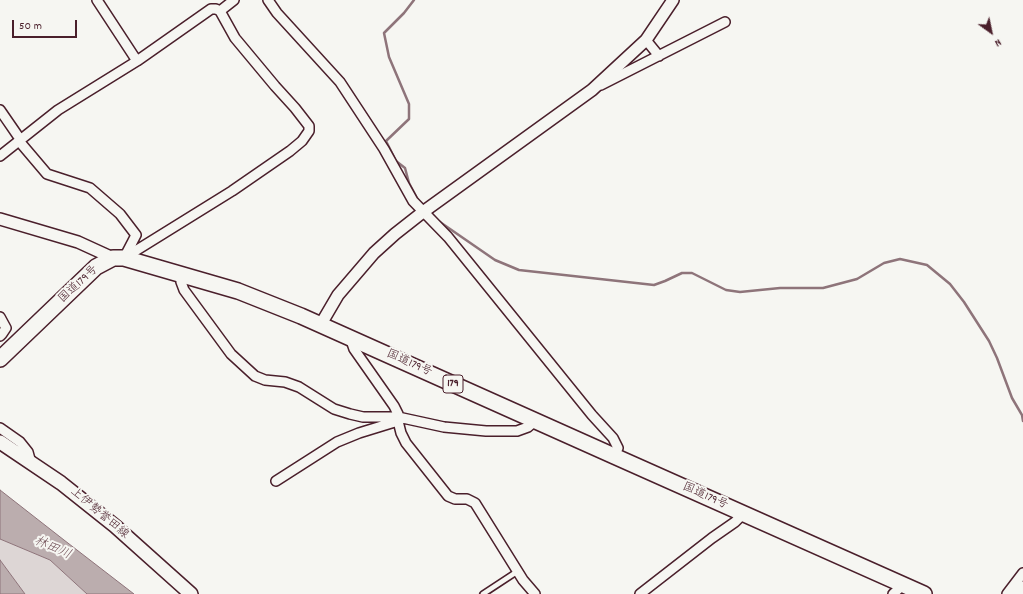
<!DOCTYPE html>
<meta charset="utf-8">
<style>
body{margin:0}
#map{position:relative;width:1023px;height:594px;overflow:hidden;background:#f6f6f2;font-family:Dekko,sans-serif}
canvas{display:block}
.north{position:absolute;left:971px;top:12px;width:40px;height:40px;-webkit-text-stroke:3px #f6f6f2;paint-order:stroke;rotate:147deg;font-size:11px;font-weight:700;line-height:16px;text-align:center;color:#4a1f2b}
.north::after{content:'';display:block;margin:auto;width:14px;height:18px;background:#4a1f2b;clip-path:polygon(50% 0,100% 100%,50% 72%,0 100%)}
.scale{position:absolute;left:12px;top:20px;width:65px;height:18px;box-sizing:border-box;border:2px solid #4a1f2b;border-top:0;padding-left:5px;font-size:12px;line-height:14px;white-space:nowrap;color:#4a1f2b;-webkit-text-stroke:3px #f6f6f2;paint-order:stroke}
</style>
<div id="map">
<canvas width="1023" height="594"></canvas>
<div class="north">N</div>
<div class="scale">50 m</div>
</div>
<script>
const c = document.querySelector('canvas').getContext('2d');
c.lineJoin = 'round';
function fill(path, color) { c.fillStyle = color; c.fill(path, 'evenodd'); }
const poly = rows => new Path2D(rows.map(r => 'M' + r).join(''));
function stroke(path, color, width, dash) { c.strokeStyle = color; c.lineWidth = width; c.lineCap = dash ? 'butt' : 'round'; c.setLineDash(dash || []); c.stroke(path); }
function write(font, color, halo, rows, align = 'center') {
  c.font = font + ' Dekko,"Klee One",sans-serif'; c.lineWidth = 4; c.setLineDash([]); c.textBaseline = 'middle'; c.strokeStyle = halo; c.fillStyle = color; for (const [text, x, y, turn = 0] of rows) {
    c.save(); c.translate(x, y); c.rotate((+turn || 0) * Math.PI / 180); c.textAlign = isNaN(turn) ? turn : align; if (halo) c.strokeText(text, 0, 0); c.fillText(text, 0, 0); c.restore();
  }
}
const green = poly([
 [0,539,50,560,87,594,25,594,0,560]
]);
const water = poly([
 [0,490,64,540,134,594,87,594,50,560,0,539,0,490],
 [0,560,25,594,0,594,0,560]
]);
const stream = poly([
 [414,0,404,13,384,33,389,57,409,104,409,119,386,141,396,161,405,168,409,183,418,200],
 [437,220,495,260,519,270,654,285,665,281,682,273,692,273,726,290,740,292,780,288,823,288,857,279,884,263,900,259,927,265,950,284,964,302,989,341,997,358,1012,398,1022,415,1023,421]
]);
const service = poly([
 [483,594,518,571]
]);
const minor = poly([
 [97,0,137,61],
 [268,0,277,13,340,82,384,149,413,201,448,237,592,415,613,438,618,448,614,456],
 [220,11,234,0],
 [646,40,659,56],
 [601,85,725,22],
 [0,110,20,139],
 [19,141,47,174,90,188,120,214,136,235,124,258],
 [0,156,58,110,137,61,211,9,216,9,220,11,235,38,275,86,295,108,309,126,309,131,302,141,290,151,232,191,124,258],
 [181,274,181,282,184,290,231,354,255,376,265,380,285,382,299,387,334,409,350,414,363,417,398,417,398,414,394,406,354,349,352,343,352,338],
 [0,317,6,328,2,334,0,336],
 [535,421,528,427,517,431,486,431,444,427,398,417,398,421,401,433,406,443,448,496,455,499,467,499,475,503,523,580,535,594],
 [0,428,20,442,28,452,31,463],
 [276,481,337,442,359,433,398,421],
 [640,594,712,538,735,522,743,514],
 [893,594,903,585],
 [1007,594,1023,573]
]);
const tertiary = poly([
 [0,219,78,242,113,258],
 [321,324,338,295,374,253,395,234,423,212,592,90,646,40,673,0]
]);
const secondary = poly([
 [0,442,61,483,115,526,191,594]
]);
const trunk = poly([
 [0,359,96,267,113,258,124,258,238,291,301,316,614,456,924,594]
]);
const motorway = poly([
 [1020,594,1023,590]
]);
const shields = [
 [453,384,20]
];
const shieldNames = [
 ["179",453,384]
];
const streetNames = [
 ["国道179号",79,285,-43],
 ["国道179号",409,364,24],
 ["国道179号",705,497,24],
 ["上伊勢誉田線",99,514,40]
];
const waterNames = [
 ["林田川",52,549,24]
];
fill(green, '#ddd6d5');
fill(water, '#bbadae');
stroke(water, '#8e747a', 1);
stroke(stream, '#8e747a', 2.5);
stroke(service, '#4a1f2b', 8);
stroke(minor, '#4a1f2b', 12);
stroke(tertiary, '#4a1f2b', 14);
stroke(secondary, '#4a1f2b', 16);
stroke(trunk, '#4a1f2b', 18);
stroke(motorway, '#4a1f2b', 20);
stroke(service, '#f6f6f2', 4.5);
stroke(minor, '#f6f6f2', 9);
stroke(tertiary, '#f6f6f2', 11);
stroke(secondary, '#f6f6f2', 13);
stroke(trunk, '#f6f6f2', 15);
stroke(motorway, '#f6f6f2', 17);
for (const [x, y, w] of shields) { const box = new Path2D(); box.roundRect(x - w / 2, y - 9, w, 18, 3); c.fillStyle = '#f6f6f2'; c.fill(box); stroke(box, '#4a1f2b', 1); }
write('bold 11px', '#4a1f2b', null, shieldNames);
write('12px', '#4a1f2b', '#f6f6f2', streetNames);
write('italic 13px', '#6c4a52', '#f6f6f2', waterNames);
</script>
